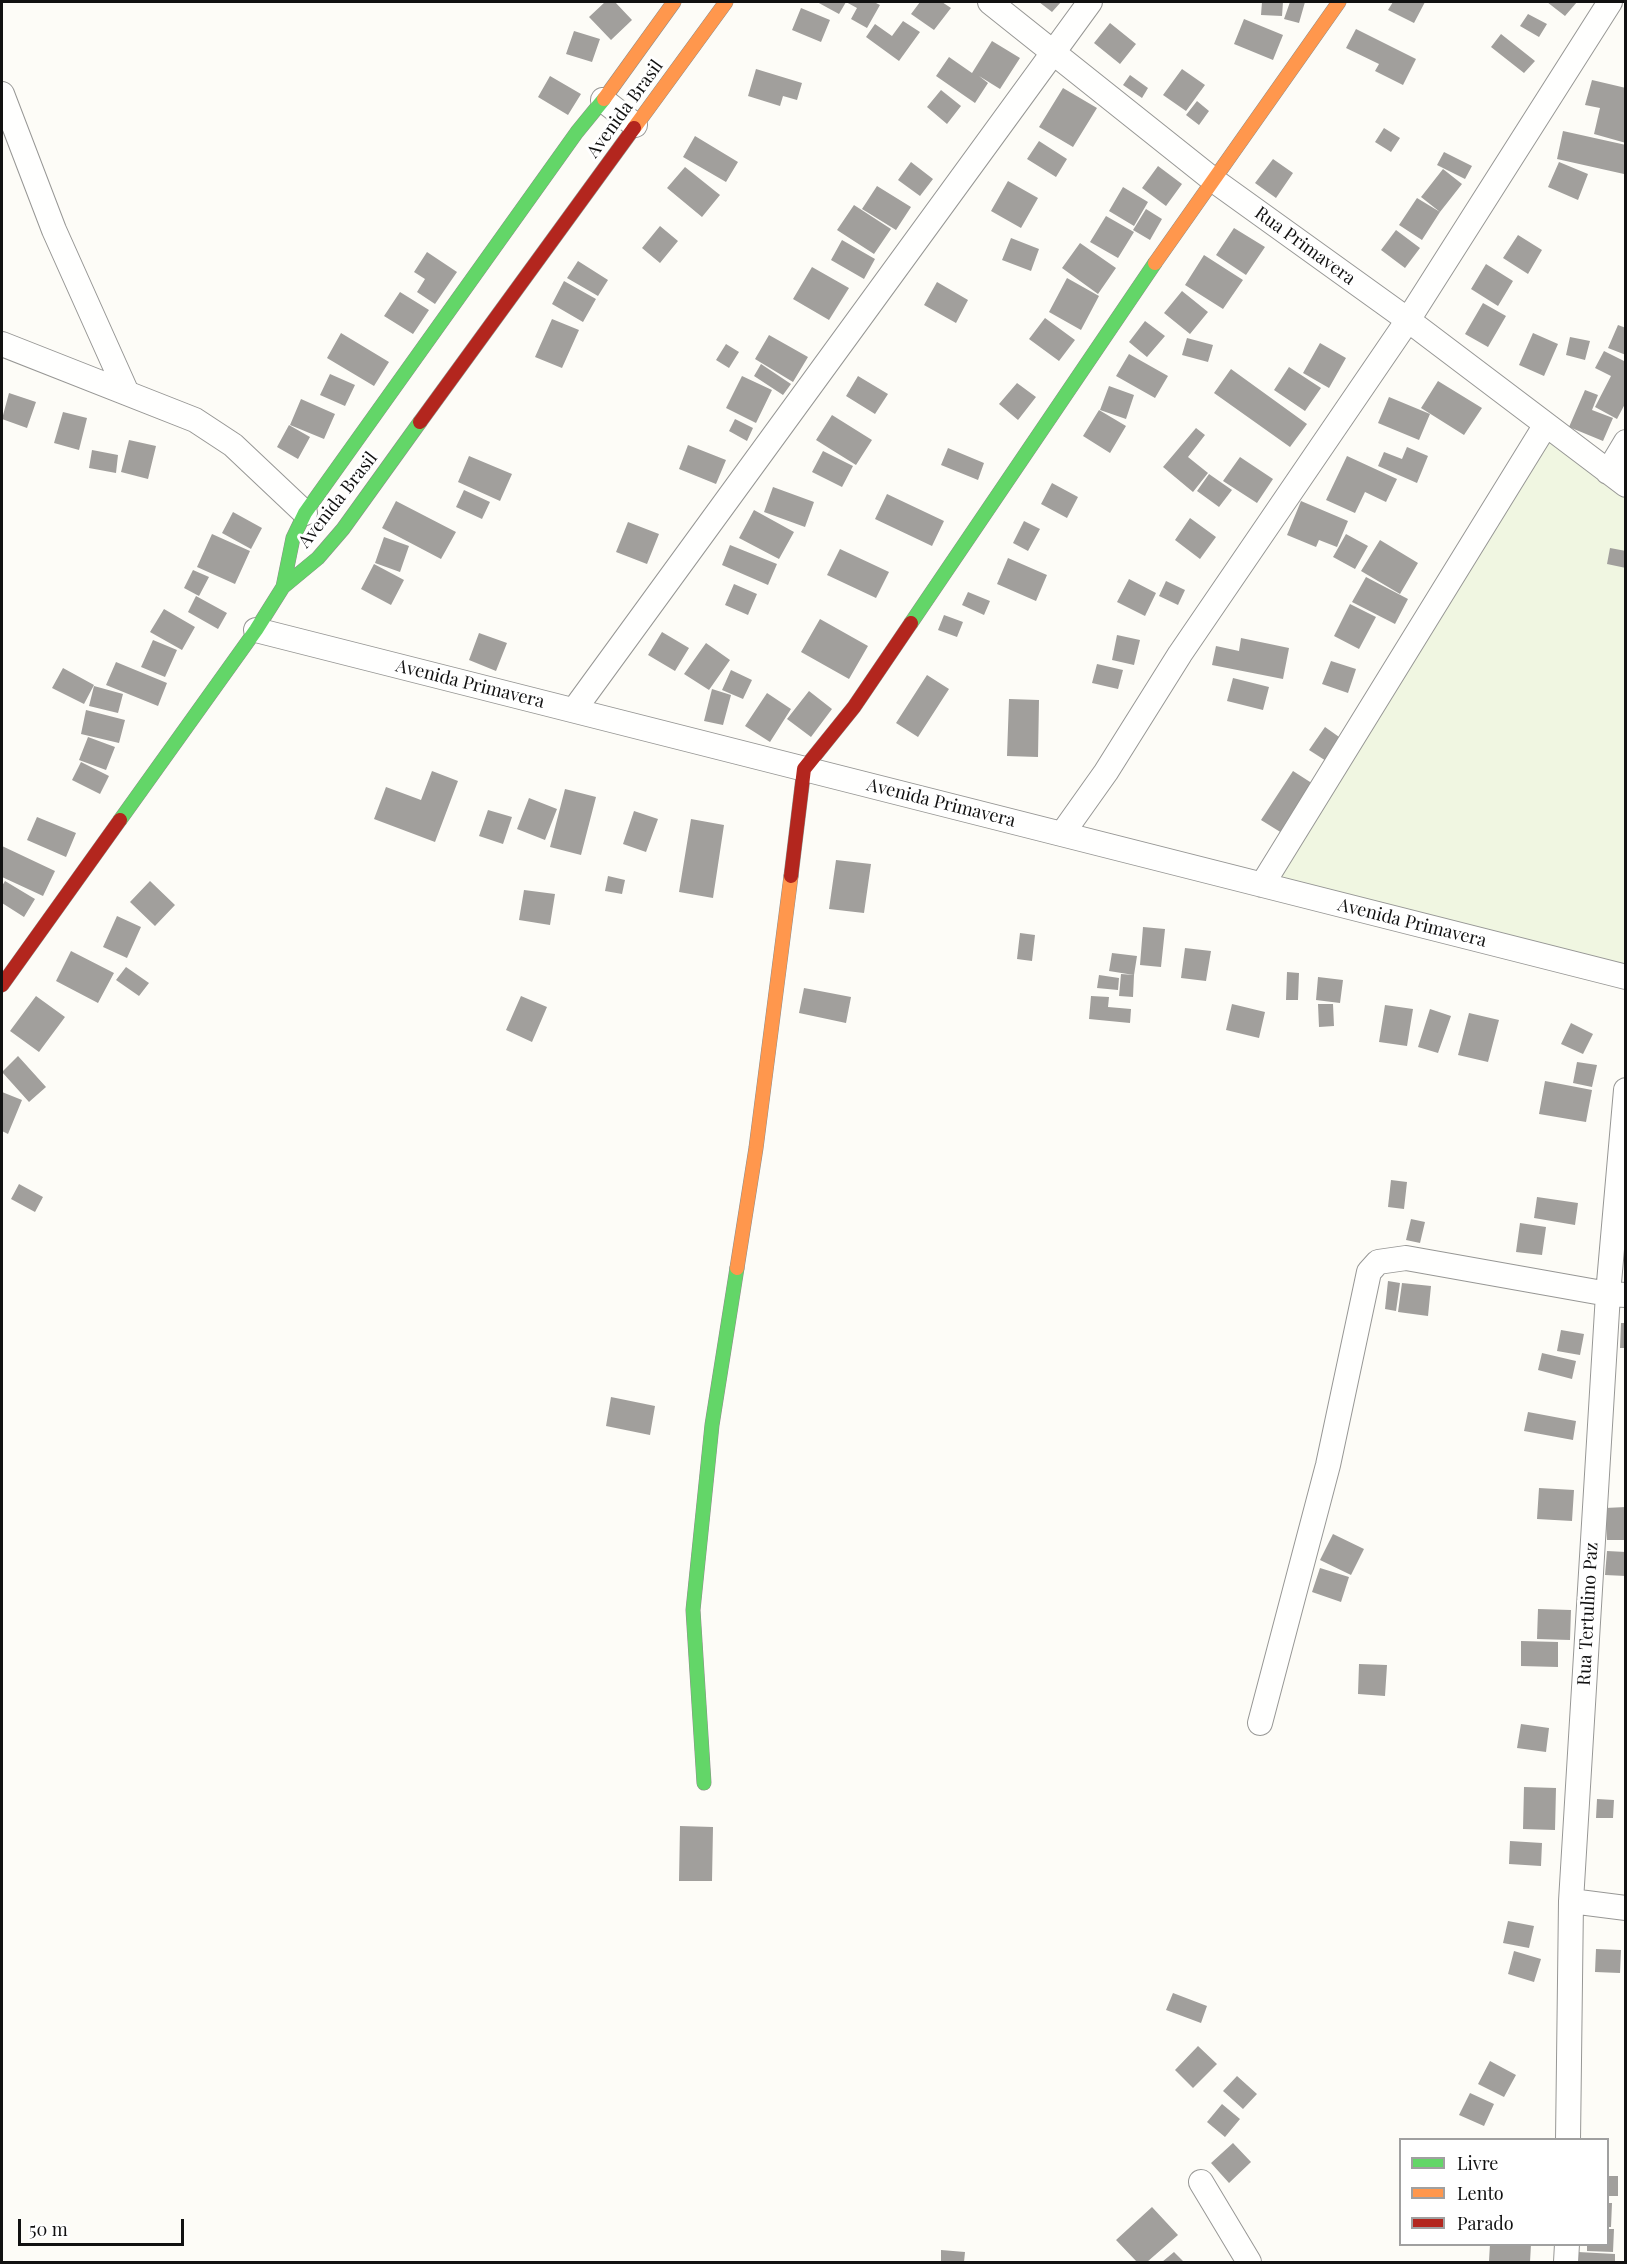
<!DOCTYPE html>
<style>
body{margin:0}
#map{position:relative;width:1627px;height:2264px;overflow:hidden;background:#fdfcf7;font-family:"Playfair Display",serif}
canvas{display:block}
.frame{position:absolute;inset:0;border:3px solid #111;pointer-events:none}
.legend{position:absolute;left:1399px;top:2138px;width:210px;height:108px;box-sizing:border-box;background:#fff;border:2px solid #a0a0a0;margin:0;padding:8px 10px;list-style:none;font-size:18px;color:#111}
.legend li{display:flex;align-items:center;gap:12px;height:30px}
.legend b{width:30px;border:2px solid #a0a0a0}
.scale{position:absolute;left:18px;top:2219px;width:166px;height:27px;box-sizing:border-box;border:3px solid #111;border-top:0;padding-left:8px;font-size:18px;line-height:21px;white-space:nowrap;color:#111;-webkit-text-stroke:4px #fff;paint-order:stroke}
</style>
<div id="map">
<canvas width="1627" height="2264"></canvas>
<div class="frame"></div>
<ul class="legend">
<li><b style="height:8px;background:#63d668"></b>Livre</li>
<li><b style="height:8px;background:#ff974d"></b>Lento</li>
<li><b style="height:8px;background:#b3261e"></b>Parado</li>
</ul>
<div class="scale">50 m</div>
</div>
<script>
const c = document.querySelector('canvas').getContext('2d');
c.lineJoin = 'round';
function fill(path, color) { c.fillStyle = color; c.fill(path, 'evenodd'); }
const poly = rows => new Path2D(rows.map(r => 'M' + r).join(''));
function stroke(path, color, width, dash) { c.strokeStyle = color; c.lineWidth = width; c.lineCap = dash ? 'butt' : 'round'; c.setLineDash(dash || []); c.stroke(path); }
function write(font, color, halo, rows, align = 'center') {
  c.font = font + ' "Playfair Display",serif'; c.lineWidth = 6; c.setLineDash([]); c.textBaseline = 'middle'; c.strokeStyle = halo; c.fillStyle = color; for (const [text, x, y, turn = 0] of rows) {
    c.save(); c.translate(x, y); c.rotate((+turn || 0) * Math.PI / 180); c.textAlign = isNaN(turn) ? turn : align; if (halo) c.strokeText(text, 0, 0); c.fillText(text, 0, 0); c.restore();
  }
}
const pitch = poly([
 [1545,426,1625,485,1625,977,1262,885]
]);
const building = poly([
 [605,2,615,2,632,20,611,40,589,17],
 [817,2,874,2,880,5,867,28,851,19,857,8,846,2,839,14],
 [920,2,942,2,951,8,934,30,911,14],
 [1039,2,1061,2,1052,12],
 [1262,2,1283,2,1282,16,1261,15],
 [1290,2,1305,2,1299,23,1284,19],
 [1393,2,1425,2,1414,23,1388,10],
 [1547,2,1577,2,1565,16],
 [801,8,830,20,821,42,792,30],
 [1528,14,1547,24,1539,37,1520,26],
 [1244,19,1283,35,1273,60,1234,44],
 [903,21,920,32,899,61,866,37,875,24,892,36],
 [1110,23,1136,44,1120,64,1094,43],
 [1356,29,1416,59,1403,85,1375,71,1379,64,1346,48],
 [574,31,600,39,592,62,566,54],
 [1501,34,1535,61,1524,73,1491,47],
 [992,41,1020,58,1000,89,979,76,988,83,975,103,936,76,949,57,972,73],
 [756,69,802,83,797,100,783,96,780,106,748,96],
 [1182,69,1205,85,1186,111,1163,95],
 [1130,75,1148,88,1142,98,1123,85],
 [550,76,581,94,568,115,538,97],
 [1592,80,1626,88,1626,143,1594,134,1600,108,1585,105],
 [1063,88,1097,108,1073,147,1039,127],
 [941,90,961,106,947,124,927,107],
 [1197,101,1209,111,1199,125,1186,115],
 [1384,128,1400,138,1391,152,1375,142],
 [1563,131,1626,145,1624,174,1557,159],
 [695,136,738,162,726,182,683,157],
 [1039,141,1067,159,1056,177,1027,159],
 [1444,152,1472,166,1465,179,1437,165],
 [1273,159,1293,173,1276,198,1255,183],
 [911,162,933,179,920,196,898,180],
 [1559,162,1588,174,1578,200,1548,187],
 [1158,166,1182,184,1166,206,1142,188],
 [685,167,720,195,702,217,667,188],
 [1443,169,1462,184,1440,212,1421,197],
 [1008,181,1038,198,1021,228,991,211],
 [877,186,911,207,896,230,862,209],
 [1123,187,1148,202,1134,226,1109,211],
 [1417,198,1440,212,1422,240,1399,225],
 [854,205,891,229,874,254,837,230],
 [1146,209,1162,219,1150,240,1133,230],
 [1106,216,1134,232,1118,258,1090,242],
 [660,226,678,241,660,263,642,248],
 [1234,228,1265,247,1246,275,1216,255],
 [1396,230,1420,248,1405,268,1381,250],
 [1518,235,1542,250,1528,274,1503,258],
 [1011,238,1039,249,1031,271,1002,260],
 [842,240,875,259,864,279,831,260],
 [1080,243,1116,268,1098,294,1062,268],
 [427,252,457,272,435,304,417,292,425,279,414,272],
 [1204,255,1243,280,1223,309,1185,285],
 [578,261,608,280,598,296,567,278],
 [1486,264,1513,281,1498,306,1471,289],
 [812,267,849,288,829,320,793,299],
 [1067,278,1099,296,1081,330,1049,312],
 [564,281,596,299,583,322,552,304],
 [937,282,968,300,956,323,924,305],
 [1182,291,1208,312,1190,334,1164,313],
 [400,292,429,310,413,334,384,316],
 [1483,303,1506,316,1488,347,1465,334],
 [1045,318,1075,340,1059,361,1029,339],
 [552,319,579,330,562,368,535,357],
 [1145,321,1165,336,1147,357,1129,342],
 [1618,325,1626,328,1626,355,1608,348],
 [341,333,389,362,374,386,327,358],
 [1533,333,1558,344,1544,376,1519,365],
 [769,335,808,357,793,382,755,359],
 [1570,337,1590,341,1585,360,1566,355],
 [1187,338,1213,345,1208,362,1182,355],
 [1320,343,1346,358,1329,388,1303,373],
 [726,344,739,352,729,368,716,360],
 [1604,351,1626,362,1626,402,1617,419,1595,407,1611,376,1595,368],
 [1129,354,1168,376,1155,398,1116,376],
 [761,364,791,384,783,395,754,376],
 [1289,367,1321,388,1305,411,1274,390],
 [1231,369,1307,424,1290,447,1214,393],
 [330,374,355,385,345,406,320,395],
 [742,376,772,390,756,423,726,408],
 [858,376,888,394,875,414,846,396],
 [1438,381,1482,408,1464,435,1421,408],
 [1017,383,1036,397,1018,420,999,404],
 [1109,386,1134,395,1126,419,1100,410],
 [1585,390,1598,395,1592,410,1613,418,1603,441,1569,427],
 [9,393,36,402,27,428,2,419],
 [1389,397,1430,414,1419,440,1378,423],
 [301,399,335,414,324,439,290,425],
 [1099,410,1126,426,1110,453,1083,436],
 [63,412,87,418,79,450,54,443],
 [832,415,872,440,856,465,816,440],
 [735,419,753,428,747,441,729,431],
 [289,425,310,437,298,459,277,447],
 [1196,428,1205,435,1188,457,1208,473,1193,492,1163,467],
 [129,440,156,446,148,479,121,472],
 [688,445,726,460,716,484,679,469],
 [1407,447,1428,456,1417,483,1378,466,1384,452,1402,459],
 [948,448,984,463,978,480,941,465],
 [92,450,118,455,116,473,89,468],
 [823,451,853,466,842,487,812,472],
 [469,456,512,474,500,501,458,482],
 [1347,456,1397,479,1386,502,1365,492,1355,513,1326,500],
 [1240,457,1273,479,1257,503,1223,481],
 [1209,474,1232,490,1219,507,1197,491],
 [1052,483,1078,497,1067,518,1041,504],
 [773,487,814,502,805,527,764,512],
 [464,490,490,502,482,519,456,507],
 [887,494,944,521,932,546,875,519],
 [396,501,456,532,441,559,382,528],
 [1301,501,1348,521,1337,547,1319,540,1316,547,1287,535],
 [754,510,794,532,779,559,739,538],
 [233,512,262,528,251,549,222,533],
 [1190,518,1216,537,1200,559,1175,540],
 [1024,521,1040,529,1028,551,1013,543],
 [628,522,659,534,647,564,616,552],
 [212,534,250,551,235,584,197,567],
 [1346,534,1368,546,1355,569,1333,557],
 [384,537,409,546,400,572,375,563],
 [1380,540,1418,563,1400,594,1361,571],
 [730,545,777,564,768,585,722,565],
 [1610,548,1626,551,1626,568,1607,564],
 [840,549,889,572,876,598,827,575],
 [1008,558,1047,575,1036,601,997,584],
 [374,564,404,580,391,605,361,589],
 [193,570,209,577,199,596,184,588],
 [1366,577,1408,599,1395,624,1352,602],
 [1129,579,1156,593,1145,616,1117,602],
 [1166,581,1185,590,1178,605,1159,596],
 [734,584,757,594,748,615,725,605],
 [968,592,990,601,984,615,962,605],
 [196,596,227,613,218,629,188,612],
 [1350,604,1376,617,1359,649,1334,636],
 [164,609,195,627,182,650,150,632],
 [944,615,963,622,957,637,938,630],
 [820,619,868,646,849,679,801,652],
 [662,632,689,648,675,671,648,655],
 [479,633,507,643,496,671,469,660],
 [1117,635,1140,640,1134,665,1112,660],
 [1241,638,1289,648,1283,679,1212,665,1216,646,1239,651],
 [153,640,177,650,165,677,141,667],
 [706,643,730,660,709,690,684,674],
 [1331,661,1356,669,1348,693,1322,684],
 [116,662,167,683,158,706,106,685],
 [1097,664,1123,670,1118,689,1092,683],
 [63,668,94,685,84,704,52,688],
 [731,670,752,680,743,699,722,690],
 [927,675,949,689,918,737,896,723],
 [1233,678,1269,687,1263,710,1227,701],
 [94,686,123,694,118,713,89,706],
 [712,689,731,695,723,725,704,721],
 [809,691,832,709,811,737,787,719],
 [767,693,791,709,770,742,745,726],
 [1009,699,1039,700,1038,757,1007,756],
 [86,710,125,720,119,743,81,734],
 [1325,727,1349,744,1334,766,1309,750],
 [88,737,115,747,106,770,79,760],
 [81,762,109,776,100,794,72,780],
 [432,771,458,781,435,842,374,819,386,787,421,800],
 [1293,771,1321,789,1290,838,1261,820],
 [565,789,596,797,581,855,550,847],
 [529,798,557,809,545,840,517,829],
 [488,810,512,817,503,844,479,836],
 [634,811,658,819,646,852,623,844],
 [37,817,76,833,66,857,27,840],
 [691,819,724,825,713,898,679,892],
 [2,846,55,871,43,896,2,877],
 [836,860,871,864,864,913,829,909],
 [608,876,625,880,622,894,605,891],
 [5,881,35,899,24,917,2,903,2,886],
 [150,881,175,905,155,926,130,902],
 [524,890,555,894,550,925,519,920],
 [117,916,141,927,127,958,103,947],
 [1143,927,1165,929,1161,967,1140,965],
 [1020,933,1035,935,1032,961,1017,959],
 [1185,948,1211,951,1206,981,1181,978],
 [71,951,114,973,98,1003,56,981],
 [1112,953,1137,956,1134,975,1109,971],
 [126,967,149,983,139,996,116,980],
 [1287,972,1299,973,1298,1000,1286,1000],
 [1121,974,1134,975,1133,997,1119,996],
 [1099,975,1119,978,1118,990,1097,988],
 [1318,977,1343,980,1340,1003,1316,1000],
 [804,988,851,997,846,1023,799,1013],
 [36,996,65,1017,39,1052,10,1031],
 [521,996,547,1007,532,1042,506,1030],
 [1091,996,1109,997,1108,1007,1131,1009,1130,1023,1089,1019],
 [1232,1004,1265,1012,1259,1038,1226,1030],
 [1318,1004,1333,1004,1334,1026,1319,1027],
 [1385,1005,1413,1009,1407,1046,1379,1042],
 [1430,1009,1451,1016,1438,1053,1418,1047],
 [1469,1013,1499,1020,1488,1062,1458,1055],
 [1571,1023,1593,1034,1583,1054,1561,1044],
 [18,1056,46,1087,29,1102,2,1072],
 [1577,1062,1597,1065,1592,1087,1573,1083],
 [1545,1081,1592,1090,1586,1122,1539,1114],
 [2,1092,22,1100,8,1134,2,1131],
 [1391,1180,1407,1182,1404,1209,1388,1207],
 [19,1184,43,1197,35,1212,11,1199],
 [1537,1197,1578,1203,1575,1225,1534,1218],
 [1411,1219,1425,1222,1420,1243,1406,1240],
 [1520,1223,1546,1227,1542,1255,1516,1252],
 [1388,1281,1400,1283,1396,1311,1385,1309],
 [1402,1283,1431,1286,1428,1316,1398,1312],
 [1621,1323,1626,1323,1626,1348,1620,1348],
 [1561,1330,1584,1334,1580,1355,1557,1351],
 [1542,1353,1576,1361,1572,1379,1538,1370],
 [611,1397,655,1406,650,1435,606,1426],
 [1528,1412,1576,1421,1573,1440,1524,1431],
 [1539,1488,1574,1490,1572,1521,1537,1519],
 [1626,1507,1626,1540,1607,1540,1605,1508],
 [1333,1534,1364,1549,1351,1575,1320,1560],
 [1607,1551,1626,1552,1626,1576,1605,1575],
 [1320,1568,1349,1577,1341,1602,1312,1592],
 [1538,1609,1571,1610,1570,1640,1537,1639],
 [1521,1641,1558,1642,1558,1667,1521,1666],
 [1359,1664,1387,1665,1385,1696,1358,1694],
 [1521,1724,1549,1728,1546,1752,1517,1748],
 [1524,1787,1556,1788,1555,1830,1523,1829],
 [1597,1799,1614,1800,1613,1818,1596,1818],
 [680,1826,713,1827,712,1881,679,1881],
 [1510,1841,1542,1843,1541,1866,1509,1864],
 [1508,1921,1534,1926,1529,1948,1503,1943],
 [1596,1949,1621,1950,1620,1973,1595,1972],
 [1514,1951,1541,1959,1534,1982,1508,1974],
 [1173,1993,1207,2006,1201,2023,1166,2010],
 [1198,2046,1217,2064,1193,2088,1175,2070],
 [1490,2061,1516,2075,1504,2097,1478,2084],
 [1237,2076,1257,2094,1243,2109,1223,2091],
 [1470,2093,1494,2104,1484,2126,1459,2115],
 [1222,2104,1240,2119,1225,2137,1207,2122],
 [1233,2143,1251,2162,1229,2183,1211,2163],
 [1608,2176,1618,2176,1618,2196,1608,2196],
 [1608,2203,1612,2203,1611,2227,1608,2227],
 [1152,2207,1178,2235,1147,2262,1137,2262,1116,2240],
 [1608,2229,1614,2229,1613,2252,1587,2251,1587,2244,1608,2244],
 [1490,2244,1531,2244,1530,2262,1489,2261],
 [941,2250,965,2252,964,2262,941,2262],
 [1174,2252,1184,2262,1162,2262],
 [1578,2252,1615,2254,1615,2262,1578,2262]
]);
const street = poly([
 [990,2,1212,179,1408,320,1626,485],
 [2,94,54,230,127,393],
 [603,100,635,125],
 [2,344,195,420,233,445,305,513],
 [1608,472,1626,442],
 [256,630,1626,977],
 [574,710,1090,2],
 [1062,834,1106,772,1180,654,1408,320,1610,2],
 [1262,885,1545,426],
 [1260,1723,1328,1465,1369,1272,1378,1262,1406,1258,1608,1294,1626,1295],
 [1571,1901,1626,1908],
 [1568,2140,1571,1901,1608,1294,1626,1090],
 [1201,2182,1249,2262],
 [1566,2262,1567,2244]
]);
const fast = poly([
 [283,587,293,538,305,513,577,132,604,99],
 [911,623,1155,263],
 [120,820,256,630,283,587,318,558,343,529,420,422],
 [704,1783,693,1610,712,1425,737,1268]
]);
const slow = poly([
 [604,99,674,2],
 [634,128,726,2],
 [1155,263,1339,2],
 [737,1268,756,1148,791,876]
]);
const jam = poly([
 [420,422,634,128],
 [791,876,804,769,854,707,911,623],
 [2,985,120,820]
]);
const streetNames = [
 ["Avenida Brasil",625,109,-54],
 ["Rua Primavera",1305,246,36],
 ["Avenida Brasil",338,500,-52],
 ["Avenida Primavera",470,684,14],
 ["Avenida Primavera",941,803,14],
 ["Avenida Primavera",1412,923,14],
 ["Rua Tertulino Paz",1588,1614,-87]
];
fill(pitch, '#f0f6e1');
fill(building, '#a19f9c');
stroke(street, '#979795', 26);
stroke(fast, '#8e8d8b', 15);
stroke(slow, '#8e8d8b', 15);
stroke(jam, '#8e8d8b', 15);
stroke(street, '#fffffe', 24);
stroke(fast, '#63d668', 14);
stroke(slow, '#ff974d', 14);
stroke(jam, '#b3261e', 14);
write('18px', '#111', '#fff', streetNames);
</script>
